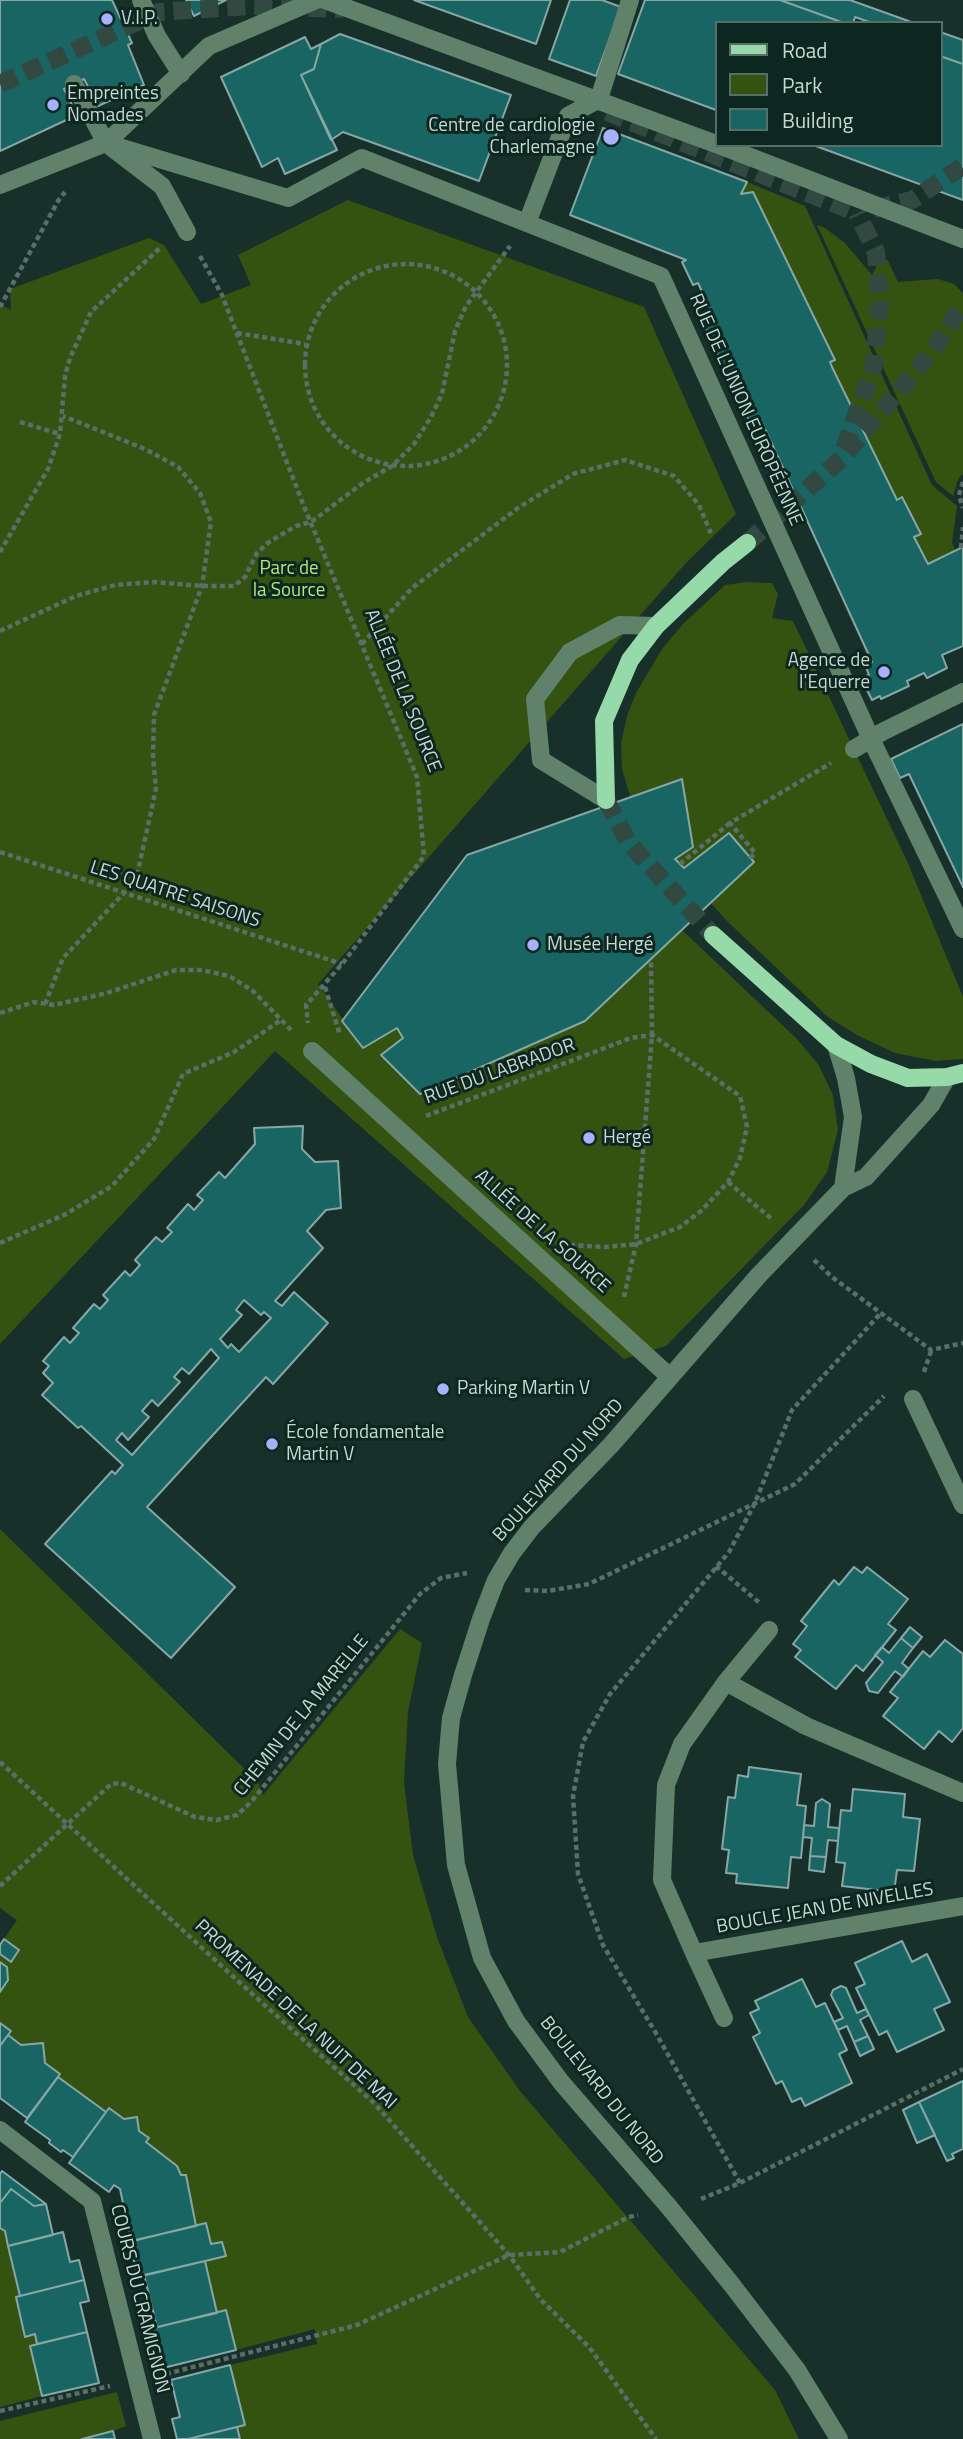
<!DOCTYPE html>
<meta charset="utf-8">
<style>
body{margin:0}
#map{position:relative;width:963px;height:2439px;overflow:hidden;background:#173029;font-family:"Titillium Web",sans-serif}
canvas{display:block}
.legend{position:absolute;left:715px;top:21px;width:228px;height:126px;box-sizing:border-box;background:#0c2720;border:2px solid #576d67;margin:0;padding:9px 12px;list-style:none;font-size:21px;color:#c8d7d2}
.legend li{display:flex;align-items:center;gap:14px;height:35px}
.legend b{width:35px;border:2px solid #576d67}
</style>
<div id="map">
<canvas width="963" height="2439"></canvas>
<ul class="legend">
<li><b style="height:9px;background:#95daa8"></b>Road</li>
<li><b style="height:19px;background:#345310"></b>Park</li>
<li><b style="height:19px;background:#196564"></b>Building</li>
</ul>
</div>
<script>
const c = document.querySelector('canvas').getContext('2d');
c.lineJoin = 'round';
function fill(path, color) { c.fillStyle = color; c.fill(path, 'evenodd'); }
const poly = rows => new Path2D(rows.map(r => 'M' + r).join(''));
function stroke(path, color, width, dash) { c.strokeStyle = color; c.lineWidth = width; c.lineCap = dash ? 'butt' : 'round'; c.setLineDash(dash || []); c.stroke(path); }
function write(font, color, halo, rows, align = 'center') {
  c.font = font + ' "Titillium Web",sans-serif'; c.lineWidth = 6; c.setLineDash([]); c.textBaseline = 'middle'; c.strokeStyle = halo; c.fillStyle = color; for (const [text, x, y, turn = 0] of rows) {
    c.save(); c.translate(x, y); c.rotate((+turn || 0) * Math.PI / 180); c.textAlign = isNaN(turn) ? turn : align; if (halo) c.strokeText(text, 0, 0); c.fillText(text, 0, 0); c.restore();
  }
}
const green = poly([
 [747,182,805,206,932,485,957,506,952,543,955,550,928,564,914,537,921,534,902,497,897,500,832,367,830,362,835,359,753,192,741,194],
 [348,200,644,307,736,514,685,564,318,984,363,1048,397,1028,403,1038,381,1055,420,1094,585,1021,682,930,796,1038,818,1064,833,1095,838,1130,827,1172,804,1205,666,1346,624,1359,275,1051,0,1344,0,304,11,310,10,289,149,238,164,245,201,304,251,285,238,255],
 [817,225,825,228,845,243,872,275,882,256,888,261,898,282,938,279,954,284,963,293,963,474,958,479,953,496,936,482],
 [747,582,772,583,778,594,772,618,793,621,907,861,963,997,963,1059,936,1061,895,1053,857,1035,828,1017,726,920,693,883,632,803,622,769,621,743,627,716,636,693,662,649,683,624,725,585],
 [0,1529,258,1782,263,1795,400,1629,422,1643,408,1712,404,1783,413,1855,437,1937,468,2017,520,2091,775,2390,799,2439,240,2439,237,2427,245,2425,230,2365,317,2344,315,2329,236,2350,226,2311,217,2313,205,2261,225,2256,222,2242,211,2244,196,2226,186,2175,181,2175,177,2166,146,2142,149,2138,139,2131,136,2117,124,2119,106,2112,58,2077,60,2074,45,2063,43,2043,21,2045,8,2035,10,2031,0,2023,0,1992,8,1980,7,1967,0,1962,0,1954,10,1962,19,1951,4,1939,17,1920,0,1908],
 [0,2228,5,2231,20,2296,16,2297,25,2336,35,2334,37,2344,31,2346,42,2396,0,2407],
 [117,2392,126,2426,113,2431,82,2439,0,2439,0,2421]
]);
const building = poly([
 [0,0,112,0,132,43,128,45,144,85,98,106,84,79,64,89,77,115,0,151,0,0],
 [186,0,226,0,194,16,186,0],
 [414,0,551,0,536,44,414,0],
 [570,0,602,0,621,7,596,76,549,59,570,0],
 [645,0,780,0,844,23,716,23,716,110,618,74,645,0],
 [780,0,850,0,914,23,872,23,855,17,853,23,844,23,780,0],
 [940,32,963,40,963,64,940,56,940,32],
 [340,34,511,95,479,181,343,132,331,140,301,75,314,69,321,44,340,34],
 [305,37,311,49,321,44,314,69,301,75,337,150,285,174,278,158,262,167,221,77,305,37],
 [940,56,963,64,963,200,813,145,940,145,940,56],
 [603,128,747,182,741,194,753,192,835,360,830,362,832,367,897,500,902,497,921,534,914,537,928,564,963,547,963,646,942,655,947,668,927,678,924,673,907,681,909,686,881,699,880,696,872,700,861,678,869,675,865,665,872,662,761,420,751,424,740,402,749,397,737,370,727,374,700,316,711,311,698,283,693,285,682,262,686,260,570,215,603,128],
 [963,724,963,887,909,774,900,778,891,759,963,724],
 [682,779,693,847,675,859,684,868,729,833,754,862,585,1021,420,1094,381,1055,403,1038,397,1028,363,1048,342,1021,467,855,682,779],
 [303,1126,302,1149,315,1162,338,1161,341,1208,326,1210,307,1231,323,1248,275,1301,282,1306,294,1292,328,1323,273,1384,266,1377,147,1507,235,1587,171,1658,45,1544,112,1471,115,1474,123,1465,81,1426,78,1428,42,1395,53,1383,43,1373,49,1366,43,1361,64,1337,70,1343,79,1333,73,1328,94,1304,100,1309,108,1300,103,1295,125,1271,130,1276,140,1265,135,1260,156,1237,162,1242,172,1232,167,1228,188,1204,194,1210,203,1200,197,1195,219,1172,225,1178,255,1144,254,1128,303,1126],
 [244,1300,261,1315,264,1312,271,1318,239,1352,231,1344,228,1348,220,1339,242,1315,236,1310,244,1300],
 [211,1349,219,1358,132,1455,116,1440,122,1433,128,1440,149,1417,142,1411,152,1400,158,1406,180,1382,174,1377,182,1368,189,1374,211,1349],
 [854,1567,862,1573,867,1567,908,1599,888,1624,896,1630,863,1671,856,1665,836,1689,795,1657,801,1650,793,1644,807,1626,801,1621,834,1580,839,1585,854,1567],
 [910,1627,922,1637,913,1648,901,1638,910,1627],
 [901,1638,913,1648,902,1663,909,1669,903,1677,895,1671,878,1693,869,1691,866,1683,883,1662,875,1655,882,1647,889,1653,901,1638],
 [945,1640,963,1654,963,1728,952,1742,939,1731,924,1749,883,1716,898,1698,890,1692,923,1651,930,1657,945,1640],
 [749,1767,801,1774,797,1805,806,1806,801,1858,791,1857,788,1888,736,1883,737,1874,726,1873,729,1850,722,1849,728,1797,735,1798,738,1775,748,1777,749,1767],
 [853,1789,905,1794,903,1817,920,1819,914,1871,897,1870,894,1892,842,1886,845,1863,836,1862,841,1810,851,1811,853,1789],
 [822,1799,830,1804,828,1827,839,1828,838,1841,828,1840,826,1857,810,1856,812,1838,803,1837,804,1825,814,1826,816,1803,822,1799],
 [810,1856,826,1857,824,1872,809,1870,810,1856],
 [4,1939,19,1950,11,1962,0,1954,0,1945,4,1939],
 [902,1941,912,1962,927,1954,950,2002,934,2009,944,2030,897,2052,887,2031,879,2035,856,1988,865,1984,855,1963,902,1941],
 [0,1962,7,1967,8,1980,0,1992,0,1962],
 [802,1979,816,2007,825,2003,834,2022,847,2050,839,2054,852,2083,805,2106,801,2098,792,2102,782,2081,776,2084,753,2037,760,2033,750,2013,759,2009,755,2001,802,1979],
 [841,1986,846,1988,857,2013,866,2009,869,2015,860,2020,868,2036,854,2042,847,2026,838,2030,834,2022,843,2018,831,1995,833,1990,841,1986],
 [0,2023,11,2031,0,2046,0,2023],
 [8,2035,21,2045,43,2043,45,2063,60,2074,27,2118,0,2098,0,2046,8,2035],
 [868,2036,874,2049,860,2056,854,2042,868,2036],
 [58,2077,106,2112,73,2157,63,2150,61,2152,49,2143,50,2140,25,2122,58,2077],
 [963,2081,963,2149,952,2154,954,2158,947,2161,919,2102,963,2081],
 [919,2102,935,2135,917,2143,903,2110,919,2102],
 [109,2108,124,2119,137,2117,139,2131,149,2138,146,2142,177,2166,181,2175,186,2175,196,2226,131,2241,120,2189,114,2185,109,2192,69,2163,109,2108],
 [2,2171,46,2204,34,2206,11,2189,0,2203,0,2174,2,2171],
 [11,2189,34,2206,46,2204,53,2235,8,2246,5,2231,0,2228,0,2203,11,2189],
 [206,2223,211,2244,222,2242,226,2256,138,2277,129,2242,206,2223],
 [63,2232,70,2262,79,2260,84,2280,20,2296,8,2246,63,2232],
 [205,2261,217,2313,157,2327,144,2275,205,2261],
 [84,2280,89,2301,80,2303,87,2332,37,2344,35,2334,25,2337,16,2297,84,2280],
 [226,2310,236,2350,159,2369,150,2329,226,2310],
 [87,2332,99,2383,42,2396,30,2346,87,2332],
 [230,2365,245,2425,188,2439,177,2439,172,2419,180,2417,171,2380,230,2365],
 [237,2427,240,2439,188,2439,237,2427],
 [113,2431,115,2439,82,2439,113,2431]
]);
const majorTunnel = poly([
 [0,84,159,12,251,6,343,9],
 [607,112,857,213],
 [874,209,912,200,963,166],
 [844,449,873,368,880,307,876,252,857,213],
 [747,543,841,459,934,349,963,304],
 [606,800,628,842,713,935]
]);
const path = poly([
 [200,256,222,295,303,504,417,777,424,856,342,964,306,1005,308,1023],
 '305 365a101 101 0 1 1 202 0a101 101 0 1 1-202 0Z',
 [0,307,58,201,65,192],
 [237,333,305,344],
 [20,422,60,434],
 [963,482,959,495,963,508],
 [961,548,963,527],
 [0,552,48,469,60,434,65,376,70,358,91,312,161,247],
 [0,631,76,596,115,585,155,582,202,586,234,586,245,577,257,553,269,542,296,526,311,522,363,483,392,466,414,444,431,417,442,394,455,331,466,306,510,246],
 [362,644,412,588,518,508,573,474,625,460,674,476,699,505,712,536],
 [0,852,342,964],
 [750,858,755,853,730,823,831,763],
 [680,864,730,823],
 [325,987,340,1035],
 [45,1004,63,958,136,880,156,789,153,756,154,715,202,586,211,522,200,493,178,467,145,449,63,416],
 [0,1013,34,1002,54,1005,107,993,176,970,202,970,229,976,253,991,292,1031],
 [426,1116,631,1038,652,1035],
 [728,1182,773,1220],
 [0,1243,64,1215,112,1186,154,1139,183,1074,234,1052,281,1020],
 [570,1245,606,1247,636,1244,680,1227,701,1211,728,1182,740,1158,747,1127,740,1096,652,1035],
 [814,1260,832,1277,931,1350,963,1343],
 [624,1297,636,1244,652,1035,651,960],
 [924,1372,931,1351],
 [716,1566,761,1604],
 [525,1590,548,1591,589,1584,795,1484,884,1396],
 [0,1762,239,1982,374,2103,509,2255,541,2300,589,2347,656,2439],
 [0,1886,111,1784,121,1783,195,1817,217,1820,237,1815,251,1802,420,1594,441,1578,467,1573],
 [740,2183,657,2035,603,1945,578,1874,573,1796,583,1742,610,1694,729,1552,755,1503,792,1410,881,1313],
 [701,2199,740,2183,963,2069],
 [166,2374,357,2325,509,2255,560,2252,629,2217,638,2215],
 [0,2411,110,2386]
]);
const minor = poly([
 [141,0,157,36,181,74],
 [325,0,716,144],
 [74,84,106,143,162,186,187,232],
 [106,143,288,198,362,158,661,276,871,739,963,929],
 [719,145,963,239],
 [0,185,106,143,209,46,316,0],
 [527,223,568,116,599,99,630,0],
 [854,749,882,732,963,692],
 [606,800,541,760,535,699,570,652,620,625,656,626],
 [836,1045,846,1078,853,1117,843,1188],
 [312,1051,670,1377],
 [913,1399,963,1505],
 [726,1682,769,1630],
 [963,1793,806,1726,726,1682,682,1744,666,1785,662,1880,694,1953,963,1906],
 [694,1953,724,2018],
 [0,2130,92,2201,152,2439],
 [839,2439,797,2370,732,2285,669,2207,561,2082,516,2021,482,1958,456,1865,447,1764,451,1718,463,1675,481,1619,496,1580,512,1553,532,1527,611,1445,759,1275,843,1188,866,1177,931,1105,947,1077]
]);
const major = poly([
 [606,800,604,721,630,660,656,626,723,562,747,543],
 [713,935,836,1045,871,1064,908,1078,947,1077,963,1073]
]);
const markers = [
 [107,19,7,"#a7b1fc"],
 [53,105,7,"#a7b1fc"],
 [611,137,9,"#a7b1fc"],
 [884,672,7,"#a7b1fc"],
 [533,945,7,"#a7b1fc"],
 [589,1138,7,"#a7b1fc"],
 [443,1389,7,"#a7b1fc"],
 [272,1444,7,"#a7b1fc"]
];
const poiNames = [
 ["V.I.P.",121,19],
 ["Empreintes",67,94],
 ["Nomades",67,116],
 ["Centre de cardiologie",595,126,"right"],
 ["Charlemagne",595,148,"right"],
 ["Agence de",870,661,"right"],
 ["l'Equerre",870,683,"right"],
 ["Musée Hergé",547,945],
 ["Hergé",603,1138],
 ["Parking Martin V",457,1389],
 ["École fondamentale",286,1433],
 ["Martin V",286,1455]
];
const streetNames = [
 ["RUE DE L'UNION EUROPÉENNE",745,410,66],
 ["ALLÉE DE LA SOURCE",402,691,68],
 ["LES QUATRE SAISONS",175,895,18],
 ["RUE DU LABRADOR",500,1072,-20],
 ["ALLÉE DE LA SOURCE",542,1232,42],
 ["BOULEVARD DU NORD",559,1471,-48],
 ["CHEMIN DE LA MARELLE",302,1716,-51],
 ["BOUCLE JEAN DE NIVELLES",825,1909,-10],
 ["PROMENADE DE LA NUIT DE MAI",295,2015,43],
 ["BOULEVARD DU NORD",601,2091,51],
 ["COURS DU CRAMIGNON",139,2299,76]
];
const parkNames = [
 ["Parc de",289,569],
 ["la Source",289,591]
];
fill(green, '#345310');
fill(building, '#196564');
stroke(building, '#87a7a6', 2);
stroke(majorTunnel, '#324942', 18, [18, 9]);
stroke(path, '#5a6f69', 4.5, [5, 3.5]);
stroke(minor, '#61826a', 18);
stroke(major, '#95daa8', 18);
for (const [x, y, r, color] of markers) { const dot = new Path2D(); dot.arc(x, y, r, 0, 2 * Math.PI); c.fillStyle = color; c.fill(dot); stroke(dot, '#0c2720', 2.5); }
write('19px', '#c8d7d2', '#0c2720', poiNames, 'left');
write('19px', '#c8d7d2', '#0c2720', streetNames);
write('19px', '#b0e77d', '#0c2720', parkNames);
</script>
